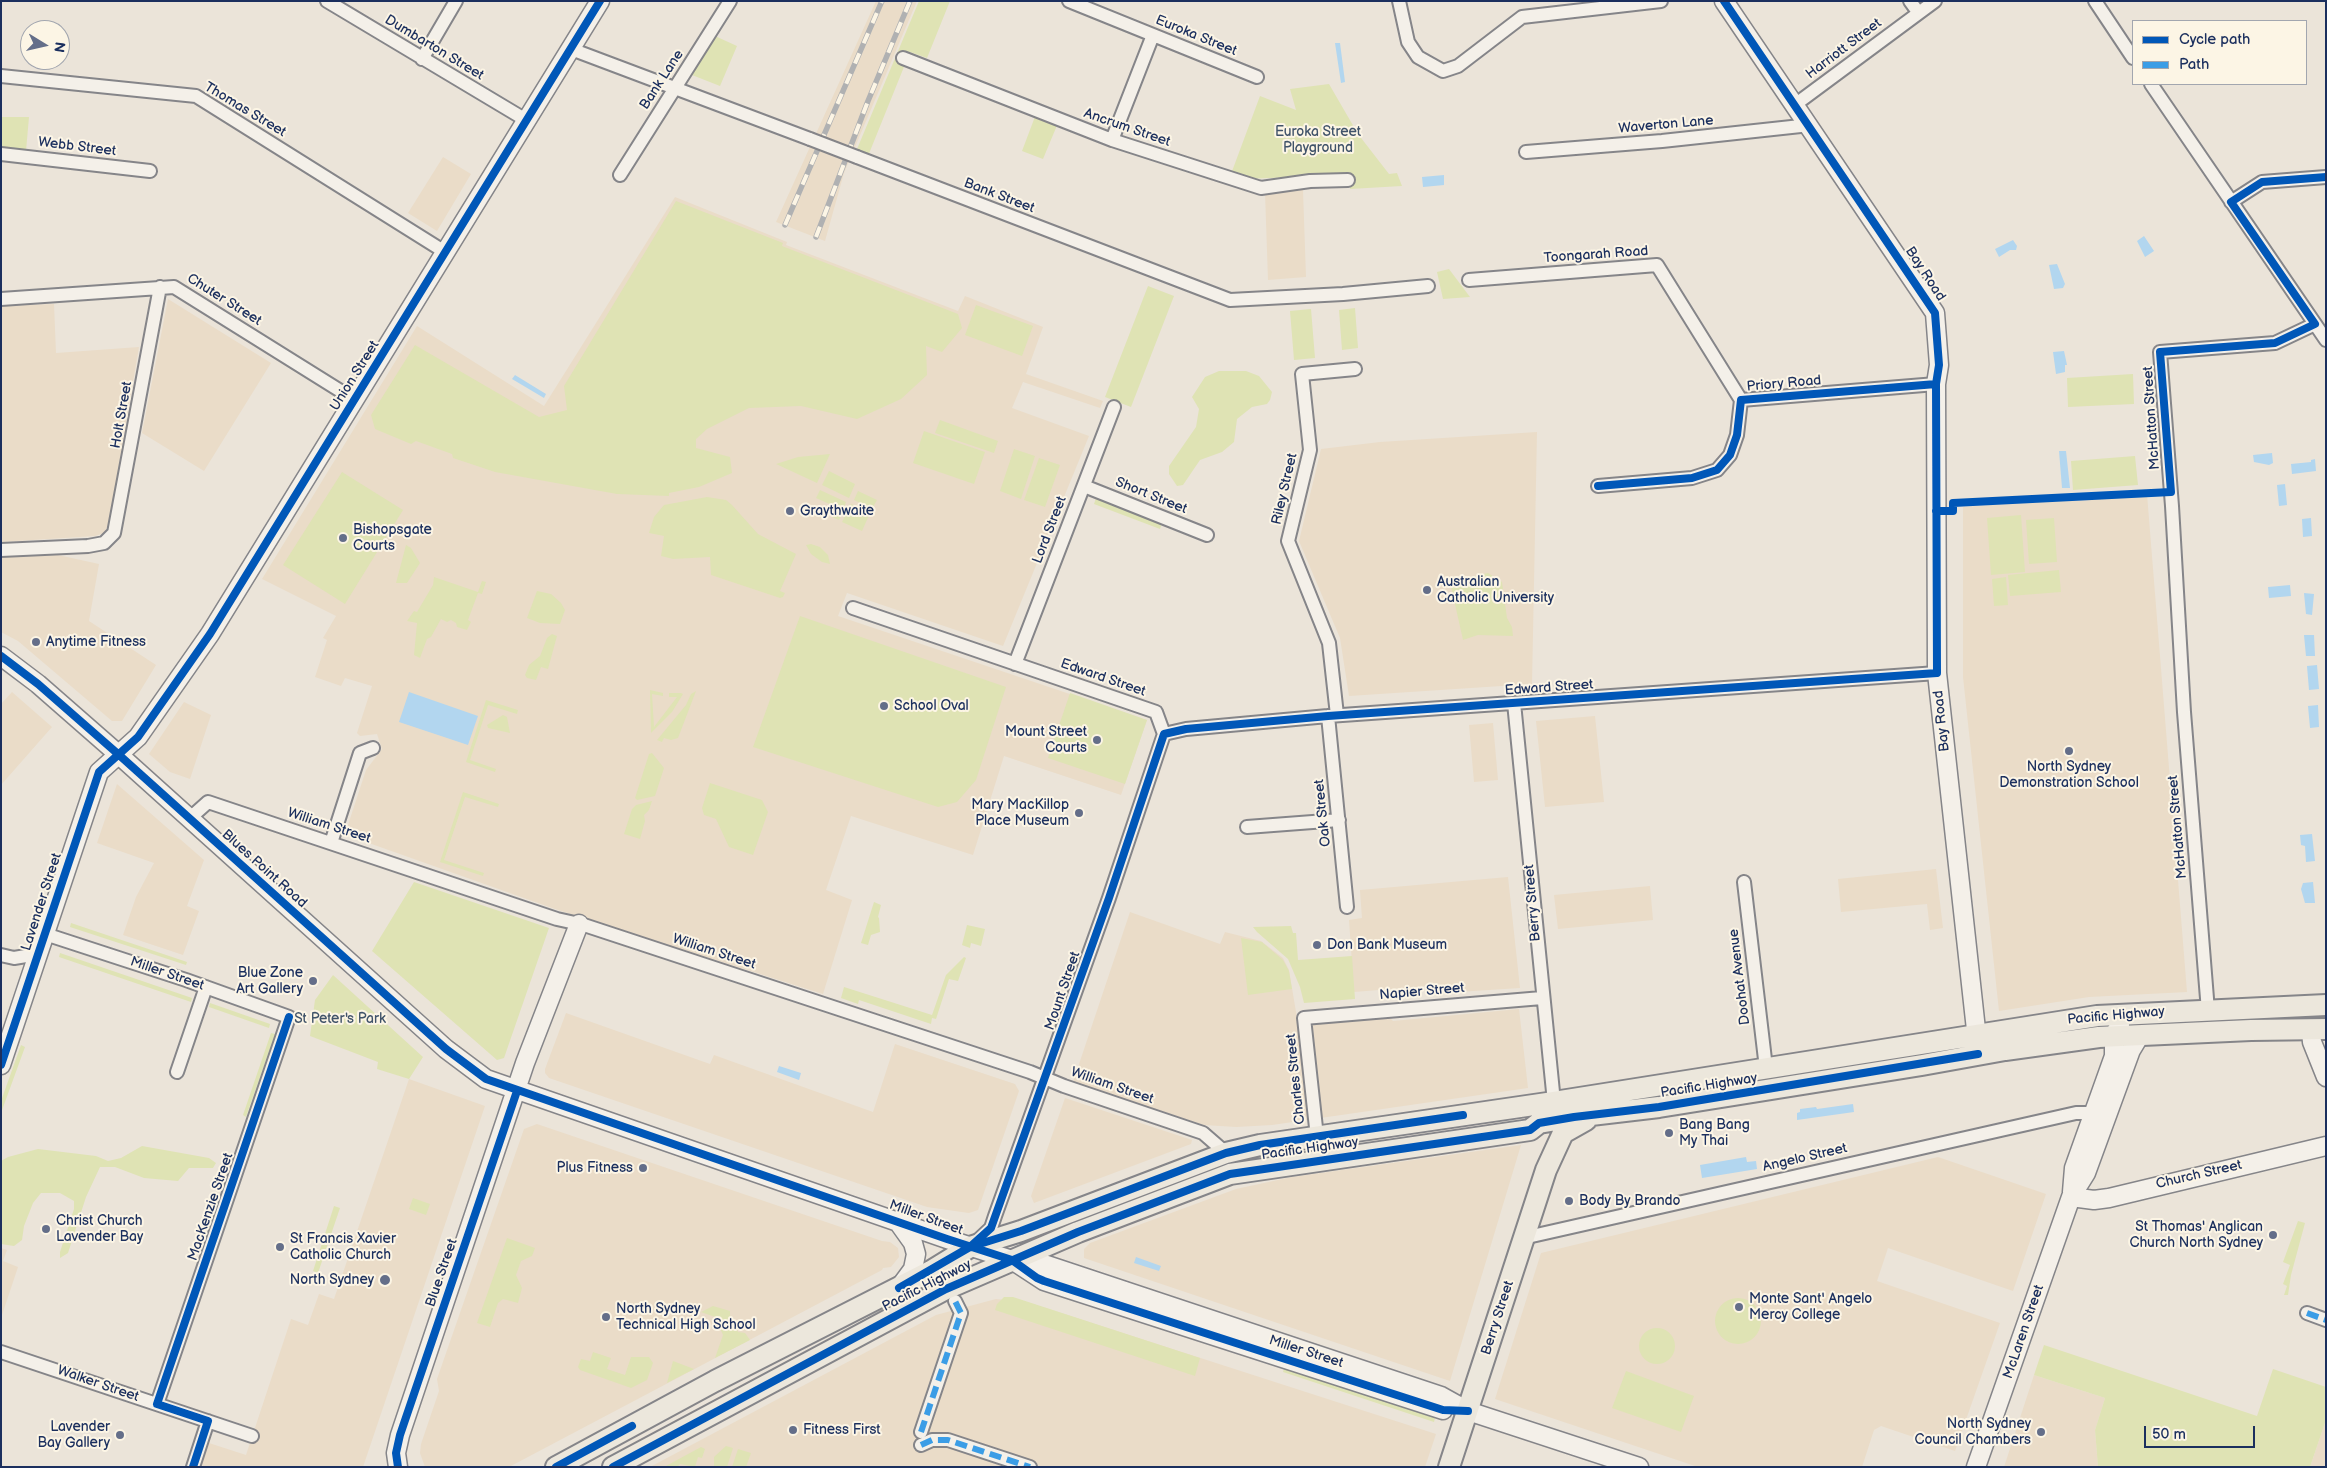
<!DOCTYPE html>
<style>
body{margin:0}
#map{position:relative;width:2327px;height:1468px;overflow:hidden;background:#ebe4d9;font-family:"Balsamiq Sans",sans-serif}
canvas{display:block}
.frame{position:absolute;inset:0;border:2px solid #1b2f5e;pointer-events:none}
.legend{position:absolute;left:2132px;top:20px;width:175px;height:65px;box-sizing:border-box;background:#fcf5e5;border:1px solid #a2a6af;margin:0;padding:6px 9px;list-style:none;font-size:15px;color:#1b2f5e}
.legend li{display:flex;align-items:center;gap:10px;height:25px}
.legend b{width:25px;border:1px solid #a2a6af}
.north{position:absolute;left:20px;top:20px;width:50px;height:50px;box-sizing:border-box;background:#fcf5e5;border:1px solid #a2a6af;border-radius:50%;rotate:99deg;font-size:14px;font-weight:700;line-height:20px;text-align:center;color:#1b2f5e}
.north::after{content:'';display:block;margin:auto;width:18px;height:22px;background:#646e89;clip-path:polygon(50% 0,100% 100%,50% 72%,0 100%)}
.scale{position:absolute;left:2144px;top:1426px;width:111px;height:22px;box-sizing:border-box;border:2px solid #1b2f5e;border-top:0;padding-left:6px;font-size:15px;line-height:18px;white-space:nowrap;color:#1b2f5e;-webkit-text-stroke:4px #fcf5e5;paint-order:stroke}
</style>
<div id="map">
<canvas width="2327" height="1468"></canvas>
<div class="frame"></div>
<ul class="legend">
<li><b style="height:6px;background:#0057b8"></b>Cycle path</li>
<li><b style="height:6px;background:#3b9de6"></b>Path</li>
</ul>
<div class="north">N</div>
<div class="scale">50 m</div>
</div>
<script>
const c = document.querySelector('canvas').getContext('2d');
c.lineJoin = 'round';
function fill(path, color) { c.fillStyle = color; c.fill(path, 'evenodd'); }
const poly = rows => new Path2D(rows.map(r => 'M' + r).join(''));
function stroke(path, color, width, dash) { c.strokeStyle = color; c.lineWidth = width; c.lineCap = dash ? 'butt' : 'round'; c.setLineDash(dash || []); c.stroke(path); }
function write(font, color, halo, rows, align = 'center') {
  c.font = font + ' "Balsamiq Sans",sans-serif'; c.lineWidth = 4; c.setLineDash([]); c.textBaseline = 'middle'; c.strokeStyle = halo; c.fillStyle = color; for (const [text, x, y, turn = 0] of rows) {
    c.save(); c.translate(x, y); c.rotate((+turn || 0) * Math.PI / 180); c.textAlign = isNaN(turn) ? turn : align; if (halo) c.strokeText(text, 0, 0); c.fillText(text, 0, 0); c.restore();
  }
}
const built = poly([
 [876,1,917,1,844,173,825,241,776,222],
 [443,157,471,174,437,231,408,213],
 [1303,190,1306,277,1268,280,1265,192],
 [675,197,787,242,786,245,958,311,965,296,1043,327,1026,374,1103,401,1100,408,1023,382,1012,408,1089,436,1003,646,847,593,838,616,1147,720,1121,795,1004,756,973,855,851,816,826,890,852,900,823,994,555,909,349,836,346,831,366,770,382,749,377,734,360,736,357,733,372,686,345,678,341,686,315,677,327,640,323,638,336,616,262,579,417,326,544,406],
 [168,299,271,363,204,471,142,433],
 [54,304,56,353,139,347,109,523,104,533,95,536,1,542,1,306],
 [1537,432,1532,684,1349,696,1340,638,1299,541,1321,449,1380,442],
 [2147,494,2187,992,2089,997,1999,1011,1963,677,1963,507],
 [58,555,99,564,89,621,156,665,122,721,112,721,18,641,1,632,1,557],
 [12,692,52,727,1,785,1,704],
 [184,702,211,715,190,779,170,772,149,754],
 [1595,716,1604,802,1545,807,1536,721],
 [1493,723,1498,780,1474,782,1469,725],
 [117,784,204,860,187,906,199,911,183,955,123,935,136,897,154,863,97,843],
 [1936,869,1943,928,1930,930,1927,904,1841,912,1838,879],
 [1508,877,1520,988,1442,993,1441,985,1354,992,1349,920,1362,918,1360,890],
 [1650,886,1653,920,1558,929,1554,895],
 [1130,912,1220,944,1225,932,1261,941,1283,958,1289,970,1298,1024,1388,1016,1393,1021,1519,1009,1528,1088,1272,1125,1236,1127,1204,1125,1073,1082],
 [566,1013,710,1064,714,1055,873,1112,895,1044,1015,1084,1019,1091,978,1210,969,1213,927,1207,549,1078,545,1073,545,1069],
 [409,1079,485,1106,363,1467,201,1467,209,1443,246,1455,291,1319,308,1325,319,1294,334,1299],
 [1065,1098,1192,1140,1191,1144,1034,1203,1031,1196],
 [537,1124,882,1241,890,1242,898,1248,899,1257,891,1267,883,1268,882,1270,509,1467,425,1467,420,1453,421,1444,439,1391,437,1379,524,1129],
 [1521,1145,1450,1381,1084,1258,1084,1249,1090,1243,1236,1189,1292,1177],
 [1938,1157,2046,1194,2013,1291,1888,1248,1877,1281,2000,1323,1955,1451,1881,1426,1874,1430,1862,1467,1698,1467,1495,1399,1541,1253],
 [1,1248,7,1250,3,1261,18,1267,1,1318],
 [996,1299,1027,1302,1436,1434,1425,1467,650,1467,936,1315],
 [2034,1375,2105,1398,2095,1430,2098,1467,2004,1467],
 [2326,1420,2326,1467,2310,1467]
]);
const green = poly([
 [919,1,950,1,927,58,910,52,864,166,852,161],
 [715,36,737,46,720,86,692,75],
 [1329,84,1358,134,1389,174,1397,173,1402,186,1350,189,1349,175,1244,179,1231,174,1260,96,1296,110,1290,89],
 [1036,114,1058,123,1043,159,1022,151],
 [1,117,29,117,26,151,1,150],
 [676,201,783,243,782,246,958,314,962,328,942,352,926,346,927,375,901,399,857,419,801,406,749,408,707,429,696,439,696,448,730,457,732,473,699,487,669,493,669,496,617,494,495,472,453,458,452,454,416,441,411,444,375,429,371,415,415,345,539,417,567,410,564,386],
 [1449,269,1470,297,1443,299,1437,272],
 [1148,286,1174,296,1131,407,1105,397],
 [976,305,1033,326,1022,356,965,335],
 [1355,308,1358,348,1342,350,1339,310],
 [1311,309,1315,358,1294,360,1290,311],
 [1219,371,1246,371,1259,376,1272,392,1270,400,1267,404,1252,407,1237,419,1234,442,1222,452,1200,460,1183,485,1177,486,1169,474,1169,466,1196,427,1199,409,1192,397,1205,377],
 [2133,374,2134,404,2068,407,2067,378],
 [940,420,998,441,994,453,935,433],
 [924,431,985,452,974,484,913,463],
 [1014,449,1035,456,1021,499,1000,491],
 [830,454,817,483,776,464,798,457],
 [2135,456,2138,485,2073,490,2071,461],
 [1039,458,1060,465,1045,507,1024,500],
 [829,471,855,484,849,498,822,485],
 [342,472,403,510,345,604,283,565],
 [820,490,846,502,839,520,832,517,836,507,816,498],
 [858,491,877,500,872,509,854,500],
 [707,497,726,500,732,505,758,534,796,554,780,591,785,593,783,597,780,598,711,575,710,557,673,559,661,556,664,536,649,533,654,517,664,505],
 [1096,498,1162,523,1160,529,1094,504],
 [851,504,870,513,862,531,842,522],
 [2021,515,2025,572,1991,575,1987,518],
 [2054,518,2057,562,2029,564,2026,520],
 [811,544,820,547,828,555,830,564,822,562,811,554,806,545],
 [406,545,411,548,420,563,407,583,396,583],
 [2059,570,2061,592,2010,596,2008,575],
 [1488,573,1502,582,1507,618,1512,627,1513,636,1478,635,1463,640,1450,582],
 [434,577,478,592,482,581,486,582,482,594,478,593,468,620,471,622,467,630,457,627,456,623,451,620,447,622,441,619,431,637,427,639,420,658,414,655,417,623,407,621,414,611,417,612,433,585],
 [2006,577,2008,605,1994,606,1992,579],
 [537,591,551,594,561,603,565,610,560,624,540,623,527,618],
 [800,616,1006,687,976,780,957,802,938,807,753,747],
 [552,634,557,636,548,669,541,667,536,680,527,678,525,675,529,665,540,656,547,638],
 [650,690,663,693,663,696,652,694,654,727,677,697,669,697,669,693,681,693,683,694,672,712,651,733],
 [696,691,678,738,671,740,664,738,662,742,657,740,686,705,691,694],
 [1070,693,1147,720,1125,784,1048,758],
 [486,700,518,710,517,714,488,705,470,760,496,769,495,772,466,762],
 [503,715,507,717,510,733,488,728,487,725],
 [652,753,664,768,655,796,637,800,635,798,649,754],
 [710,783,762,800,768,812,753,855,729,847,716,819,704,815,702,808],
 [463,792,499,804,498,807,465,797,444,860,484,873,483,876,440,862],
 [652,801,649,810,644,815,645,821,640,839,624,834,632,809,636,805],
 [414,882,549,928,504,1058,497,1060,372,951],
 [874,902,881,905,878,917,879,918,880,932,871,935,868,945,861,943],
 [71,923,187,962,186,965,70,927],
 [967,925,985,929,981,946,971,943,970,948,962,945],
 [1291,926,1293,933,1296,933,1298,960,1352,956,1355,999,1304,1003,1300,987,1288,959,1257,932,1253,927],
 [1241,938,1262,942,1283,960,1289,971,1292,989,1248,995],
 [60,953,192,998,191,1002,59,957],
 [964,957,966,958,958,981,949,979,936,1019,932,1018,931,1024,859,1000,858,1004,841,998,844,987,932,1015,946,975],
 [333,975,423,1057,409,1079,377,1069,378,1062,310,1036,315,1000],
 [210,1003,270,1024,269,1028,209,1007],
 [271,1033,275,1034,246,1117,243,1115],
 [21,1045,25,1047,1,1113,1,1101],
 [142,1146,209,1158,216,1163,213,1168,189,1168,178,1181,144,1178,115,1167,100,1167,86,1197,68,1253,60,1258,60,1252,74,1209,74,1201,60,1193,41,1193,33,1203,24,1226,22,1240,14,1246,1,1244,1,1161,8,1157,38,1149,96,1156,108,1161,121,1158],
 [413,1198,430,1204,426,1215,409,1209],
 [334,1206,340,1208,318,1273,313,1271],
 [2298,1221,2305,1223,2291,1275,2288,1295,2284,1295,2287,1286,2283,1284,2290,1265,2283,1262],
 [507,1238,535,1248,532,1256,521,1261,516,1275,522,1288,518,1303,503,1299,498,1303,490,1327,477,1323],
 [1004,1297,1013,1297,1200,1358,1195,1376,995,1310,997,1304],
 '1715 1321a23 23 0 1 1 46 0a23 23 0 1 1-46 0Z',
 [713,1306,730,1311,730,1315,738,1332,745,1333,750,1340,715,1358,723,1335,715,1317,701,1312],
 '1639 1346a18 18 0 1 1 36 0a18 18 0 1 1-36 0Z',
 [2044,1345,2257,1416,2273,1369,2326,1387,2326,1420,2310,1467,2098,1467,2095,1430,2105,1398,2034,1375],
 [593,1352,611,1358,607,1369,625,1375,631,1357,649,1357,653,1363,647,1380,631,1388,580,1370,578,1367,581,1359,590,1361],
 [673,1361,694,1369,667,1383],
 [1285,1365,1436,1414,1434,1422,1283,1372],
 [1626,1371,1694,1396,1681,1432,1612,1408],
 [726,1446,733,1448,727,1467,714,1467,714,1457],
 [701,1447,705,1449,702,1458,698,1457,695,1467,680,1464,677,1467,666,1466],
 [738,1449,751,1453,746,1467,732,1467]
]);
const water = poly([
 [1335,43,1340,43,1345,82,1341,83],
 [1444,175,1444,185,1423,187,1422,177],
 [2144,236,2154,251,2145,257,2137,241],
 [2013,240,2017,246,2016,250,2010,250,1999,257,1995,249],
 [2057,264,2065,284,2063,288,2054,289,2049,265],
 [2064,351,2067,365,2065,365,2065,372,2056,374,2053,352],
 [515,375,546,394,544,398,512,379],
 [2059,451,2066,451,2070,488,2062,488],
 [2272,453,2273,463,2269,465,2254,462,2253,455],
 [2315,459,2316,471,2292,474,2291,464,2311,462,2311,460],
 [2285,484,2287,505,2279,506,2277,485],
 [2311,518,2312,536,2303,537,2302,519],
 [2290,585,2291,596,2269,598,2268,587],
 [2304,593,2314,594,2312,615,2306,614],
 [2304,635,2314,635,2315,656,2306,656],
 [2317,665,2319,689,2309,690,2307,666],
 [409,692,478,716,468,745,399,722],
 [2318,705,2319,727,2310,728,2308,706],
 [2312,834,2315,861,2306,862,2305,846,2301,845,2300,835],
 [2313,882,2315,903,2305,903,2301,889,2303,883],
 [779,1066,801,1073,799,1080,777,1072],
 [1853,1104,1854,1112,1797,1120,1797,1113,1800,1112,1800,1109,1816,1107,1817,1109],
 [1746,1157,1747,1162,1756,1161,1757,1169,1702,1178,1700,1165],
 [1136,1257,1161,1266,1159,1271,1134,1263]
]);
const street = poly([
 [327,1,526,120],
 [1069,1,1257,77],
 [1399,1,1408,42,1418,57,1443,71,1458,66,1522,17,1661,1],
 [1910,1,1918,12],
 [2095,1,2133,58],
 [571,49,810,139],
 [903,58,1112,140,1261,188,1310,181,1348,180],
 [422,59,456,1],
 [1,76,196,96,445,252],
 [2151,84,2326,340],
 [1796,104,1935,1],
 [1112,140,1153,35],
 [1526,152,1662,141,1810,125],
 [1,154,150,171],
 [857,157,1230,300,1343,294,1428,286],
 [620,175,730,1],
 [2231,202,2262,182,2326,177],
 [1469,280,1657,265,1741,400],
 [1,299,174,287,355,400],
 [1084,486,1207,535],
 [1598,486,1692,478,1717,470,1730,455,1737,435,1741,400,1936,384],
 [1,550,88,546,104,543,114,533,160,287],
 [853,608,1156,712,1164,734],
 [1015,664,1114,407],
 [1514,703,1554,1102],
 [1337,715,1329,643,1288,541,1310,450,1302,374,1355,369],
 [1328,716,1347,907],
 [1164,734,1186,729,1328,716,1937,673],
 [189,819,208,802,557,919,584,925,1030,1072,1064,1086,1203,1133,1226,1153],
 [1247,827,1339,820],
 [331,843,360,753,373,748],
 [1744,882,1766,1068],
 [45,934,186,980,289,1017,157,1404],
 [1,955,14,958,38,954],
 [2208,1011,2184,712,2172,506,2160,352,2275,343,2315,324],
 [177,1072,206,987],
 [1317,1137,1304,1018,1542,998],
 [1523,1238,2076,1113,2094,1113],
 [975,1243,991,1228,995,1216,1109,898,1164,734],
 [2307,1313,2326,1320],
 [1,1352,252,1436],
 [921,1432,961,1313,955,1301],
 [921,1445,932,1440,948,1440,1030,1467],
 [193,1467,208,1421]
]);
const secondary = poly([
 [1724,1,1935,313,1939,365,1936,384,1937,673,1978,1048],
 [1,656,38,684,118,754,446,1049,486,1079,947,1239,1012,1260,1047,1265,1441,1396,1468,1411,1639,1467],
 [2311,1031,2312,1042,2326,1077],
 [1,1065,99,772,138,737,210,634,600,1],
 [2072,1192,2074,1168,2114,1056,2114,1035,2120,1025],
 [2071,1197,2094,1200,2109,1198,2326,1146],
 [898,1222,913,1243,916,1254,913,1269,899,1288],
 [1015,1262,1044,1281,1443,1410],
 [398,1467,396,1453,400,1435,525,1063,579,924],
 [1976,1467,2071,1197,2086,1173,2131,1050,2140,1035]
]);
const primary = poly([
 [556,1467,715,1381,931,1271,970,1247,1021,1231,1226,1153,1260,1145,1554,1102,2097,1016,2326,1005],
 [613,1467,946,1289,1078,1232,1230,1174,1530,1130,1539,1123,1574,1117,1659,1107,1922,1065,2005,1050,2099,1037,2251,1030,2326,1029],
 [1449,1467,1546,1170,1563,1133,1586,1120]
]);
const rail = poly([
 [785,225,882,1],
 [816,237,868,101,910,1]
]);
const streetBridge = poly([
 [810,139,857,157]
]);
const quiet = poly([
 [2307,1313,2326,1320],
 [921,1432,961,1313,955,1301],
 [921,1445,932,1440,948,1440,1030,1467]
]);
const cycleway = poly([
 [1598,486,1692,478,1717,470,1730,455,1737,435,1741,400,1936,384],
 [1936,511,1953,511,1953,503,2171,492,2160,352,2275,343,2315,324,2231,202,2262,182,2326,177],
 [1,656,38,684,118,754,446,1049,486,1079,947,1239,1012,1260,1037,1278,1044,1281,1443,1410,1468,1411],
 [1,1065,99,772,138,737,210,634,600,1],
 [970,1247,991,1228,1109,898,1164,734,1186,729,1328,716,1937,673,1936,384,1939,365,1935,313,1724,1],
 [899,1288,970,1247,1021,1231,1226,1153,1260,1145,1463,1115],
 [193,1467,208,1421,157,1404,289,1017],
 [398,1467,396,1453,400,1435,517,1091],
 [556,1467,632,1426],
 [613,1467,946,1289,1078,1232,1230,1174,1530,1130,1539,1123,1574,1117,1659,1107,1978,1054]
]);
const markers = [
 [790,511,5,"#646e89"],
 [343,538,5,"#646e89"],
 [1427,590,5,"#646e89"],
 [36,642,5,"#646e89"],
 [884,706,5,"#646e89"],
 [1097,740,5,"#646e89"],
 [2069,751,5,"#646e89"],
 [1079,813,5,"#646e89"],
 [1317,945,5,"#646e89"],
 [313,981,5,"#646e89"],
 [1669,1133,5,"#646e89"],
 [643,1168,5,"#646e89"],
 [1569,1201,5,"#646e89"],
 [46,1229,5,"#646e89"],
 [2273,1235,5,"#646e89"],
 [280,1247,5,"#646e89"],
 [385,1280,6,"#646e89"],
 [1739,1307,5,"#646e89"],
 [606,1317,5,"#646e89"],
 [793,1430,5,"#646e89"],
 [2041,1432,5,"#646e89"],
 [120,1435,5,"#646e89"]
];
const streetNames = [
 ["Euroka Street",1196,36,22],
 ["Dumbarton Street",434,48,31],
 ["Harriott Street",1844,49,-37],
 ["Bank Lane",662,80,-57],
 ["Thomas Street",245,110,31],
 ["Waverton Lane",1666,125,-5],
 ["Ancrum Street",1127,128,19],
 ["Webb Street",77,147,7],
 ["Bank Street",999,196,21],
 ["Toongarah Road",1596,255,-4],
 ["Bay Road",1925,274,57],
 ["Chuter Street",224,300,32],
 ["Union Street",355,376,-58],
 ["Priory Road",1784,384,-5],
 ["Holt Street",122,415,-80],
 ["McHatton Street",2152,418,-94],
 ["Riley Street",1285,489,-77],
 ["Short Street",1151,496,22],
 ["Lord Street",1050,530,-69],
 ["Edward Street",1103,678,19],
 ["Edward Street",1549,688,-4],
 ["Bay Road",1942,721,-96],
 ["Oak Street",1323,813,-96],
 ["William Street",329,826,18],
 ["McHatton Street",2178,827,-95],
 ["Blues Point Road",264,869,42],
 ["Lavender Street",42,902,-72],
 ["Berry Street",1533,903,-95],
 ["William Street",714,952,18],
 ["Miller Street",167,974,19],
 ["Doohat Avenue",1740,977,-97],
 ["Mount Street",1063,991,-71],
 ["Napier Street",1422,992,-5],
 ["Pacific Highway",2116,1016,-5],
 ["Charles Street",1296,1079,-96],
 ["William Street",1112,1086,19],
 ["Pacific Highway",1709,1086,-9],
 ["Pacific Highway",1310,1149,-8],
 ["Angelo Street",1805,1158,-13],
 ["Church Street",2199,1175,-13],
 ["MacKenzie Street",211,1207,-71],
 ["Miller Street",926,1218,20],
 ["Blue Street",442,1273,-71],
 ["Pacific Highway",927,1286,-27],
 ["Berry Street",1498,1318,-72],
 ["McLaren Street",2024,1332,-71],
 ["Miller Street",1306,1352,18],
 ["Walker Street",98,1384,19]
];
const parkNames = [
 ["Euroka Street",1318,132],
 ["Playground",1318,148],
 ["St Peter's Park",340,1019]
];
const poiNames = [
 ["Graythwaite",800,511],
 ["Bishopsgate",353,530],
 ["Courts",353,546],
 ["Australian",1437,582],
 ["Catholic University",1437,598],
 ["Anytime Fitness",46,642],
 ["School Oval",894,706],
 ["Mount Street",1087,732,"right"],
 ["Courts",1087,748,"right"],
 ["North Sydney",2069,767,"center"],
 ["Demonstration School",2069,783,"center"],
 ["Mary MacKillop",1069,805,"right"],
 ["Place Museum",1069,821,"right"],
 ["Don Bank Museum",1327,945],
 ["Blue Zone",303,973,"right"],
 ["Art Gallery",303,989,"right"],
 ["Bang Bang",1679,1125],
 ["My Thai",1679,1141],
 ["Plus Fitness",633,1168,"right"],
 ["Body By Brando",1579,1201],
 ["Christ Church",56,1221],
 ["Lavender Bay",56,1237],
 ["St Thomas' Anglican",2263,1227,"right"],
 ["Church North Sydney",2263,1243,"right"],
 ["St Francis Xavier",290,1239],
 ["Catholic Church",290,1255],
 ["North Sydney",374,1280,"right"],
 ["Monte Sant' Angelo",1749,1299],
 ["Mercy College",1749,1315],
 ["North Sydney",616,1309],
 ["Technical High School",616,1325],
 ["North Sydney",2031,1424,"right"],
 ["Council Chambers",2031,1440,"right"],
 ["Lavender",110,1427,"right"],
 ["Bay Gallery",110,1443,"right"],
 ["Fitness First",803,1430]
];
fill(built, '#eadcc8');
fill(green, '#dfe3b4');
fill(water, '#b2d6ef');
stroke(street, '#858589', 16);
stroke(secondary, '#858589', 21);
stroke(primary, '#858589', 24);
stroke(street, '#f4f0e9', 12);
stroke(secondary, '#f4f0e9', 18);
stroke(primary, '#ece7dc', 20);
stroke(rail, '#b0b1b2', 5.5);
stroke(rail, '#fcf5e5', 4, [11]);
stroke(streetBridge, '#858589', 16, []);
stroke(streetBridge, '#f4f0e9', 12);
stroke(quiet, '#3b9de6', 6, [12, 6]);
stroke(cycleway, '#0057b8', 8);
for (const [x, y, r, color] of markers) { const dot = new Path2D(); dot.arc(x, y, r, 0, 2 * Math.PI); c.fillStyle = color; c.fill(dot); stroke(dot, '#fcf5e5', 2); }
write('14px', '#1b2f5e', '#fcf5e5', streetNames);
write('14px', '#405369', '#fcf5e5', parkNames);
write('14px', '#1b2f5e', '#fcf5e5', poiNames, 'left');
</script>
